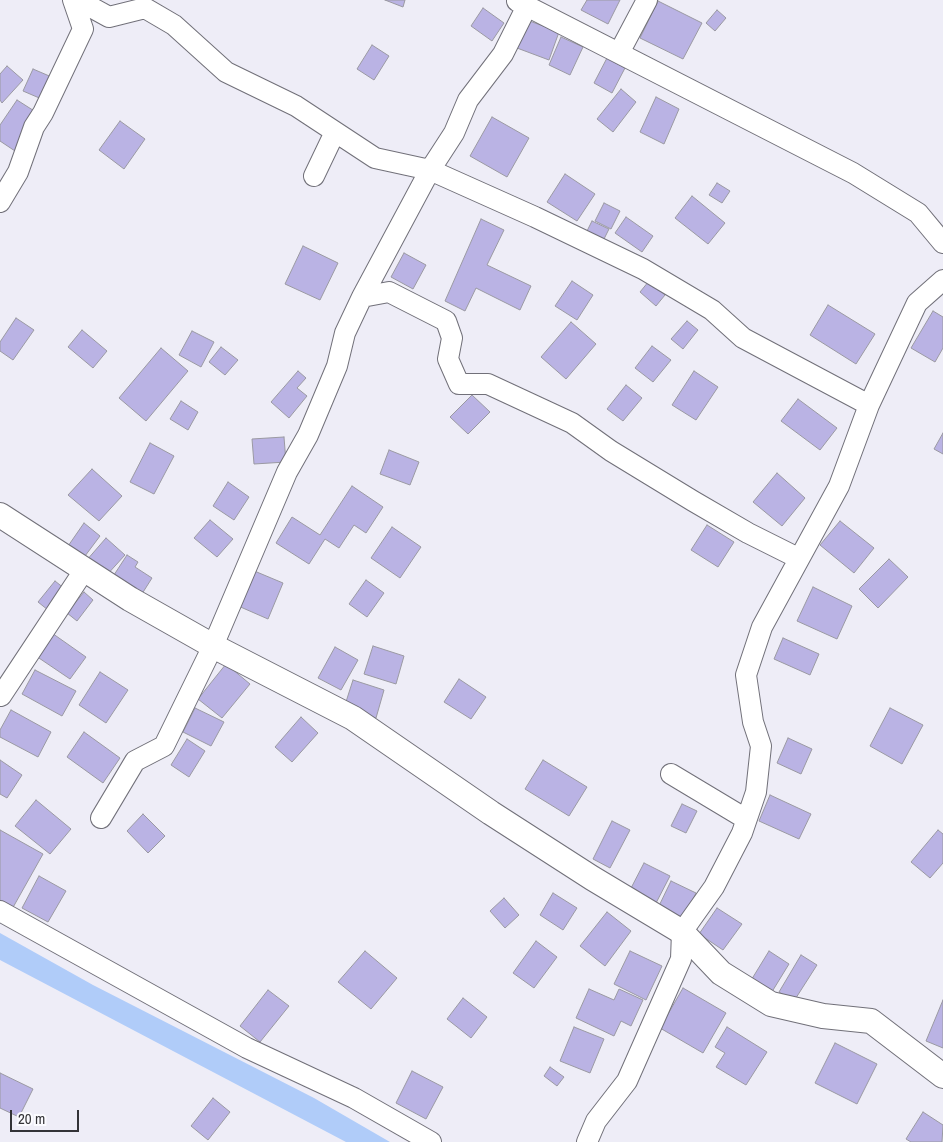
<!DOCTYPE html>
<style>
body{margin:0}
#map{position:relative;width:943px;height:1142px;overflow:hidden;background:#eeedf7;font-family:"Archivo Narrow",sans-serif}
canvas{display:block}
.scale{position:absolute;left:10px;top:1110px;width:69px;height:22px;box-sizing:border-box;border:2px solid #333337;border-top:0;padding-left:6px;font-size:15px;line-height:18px;white-space:nowrap;color:#333337;-webkit-text-stroke:4px #fbfbff;paint-order:stroke}
</style>
<div id="map">
<canvas width="943" height="1142"></canvas>
<div class="scale">20 m</div>
</div>
<script>
const c = document.querySelector('canvas').getContext('2d');
c.lineJoin = 'round';
function fill(path, color) { c.fillStyle = color; c.fill(path, 'evenodd'); }
const poly = rows => new Path2D(rows.map(r => 'M' + r).join(''));
function stroke(path, color, width, dash) { c.strokeStyle = color; c.lineWidth = width; c.lineCap = dash ? 'butt' : 'round'; c.setLineDash(dash || []); c.stroke(path); }
const water = poly([
 [0,933,93,985,314,1098,390,1142,346,1142,0,960]
]);
const building = poly([
 [385,0,405,0,403,7,385,0],
 [587,0,620,0,608,24,581,10,587,0],
 [658,1,702,23,683,59,640,38,658,1],
 [483,8,504,23,492,41,471,26,483,8],
 [717,10,726,18,715,31,706,23,717,10],
 [527,20,559,32,549,60,517,48,527,20],
 [561,37,583,47,570,75,549,65,561,37],
 [372,45,389,56,374,80,357,69,372,45],
 [607,58,625,68,612,93,594,83,607,58],
 [7,66,23,80,2,103,0,100,0,74,7,66],
 [33,69,54,78,44,100,23,91,33,69],
 [621,89,636,102,613,132,597,119,621,89],
 [656,97,679,109,664,144,640,132,656,97],
 [17,100,39,114,15,151,0,141,0,125,17,100],
 [492,117,529,138,507,177,470,156,492,117],
 [120,121,145,139,124,169,99,150,120,121],
 [565,174,595,194,577,221,547,202,565,174],
 [717,183,730,191,722,203,709,195,717,183],
 [692,196,725,223,708,244,675,218,692,196],
 [604,203,620,211,611,229,595,221,604,203],
 [626,217,653,236,642,252,615,233,626,217],
 [481,219,504,230,487,265,531,286,520,310,476,288,465,311,445,301,481,219],
 [592,221,609,229,600,247,583,239,592,221],
 [303,246,338,263,320,300,285,284,303,246],
 [404,253,426,265,413,289,391,277,404,253],
 [572,281,593,295,577,320,555,306,572,281],
 [649,281,665,295,656,306,640,292,649,281],
 [828,305,875,334,856,364,810,335,828,305],
 [933,311,943,317,943,348,935,362,911,348,933,311],
 [16,318,34,330,13,360,0,351,0,342,16,318],
 [687,321,698,330,683,349,671,339,687,321],
 [571,322,596,344,566,379,541,357,571,322],
 [82,330,107,351,93,368,68,347,82,330],
 [192,331,214,342,201,367,179,355,192,331],
 [652,346,671,360,653,382,635,368,652,346],
 [221,347,238,360,225,375,209,362,221,347],
 [161,348,188,371,146,421,119,398,161,348],
 [298,371,306,378,297,388,307,396,289,418,271,402,298,371],
 [694,371,718,387,696,420,672,405,694,371],
 [626,385,642,398,623,421,607,409,626,385],
 [472,395,490,412,468,434,450,417,472,395],
 [798,399,837,428,820,450,781,421,798,399],
 [181,401,198,412,188,430,170,419,181,401],
 [943,433,943,454,934,449,943,433],
 [284,437,286,462,254,464,252,439,284,437],
 [150,443,174,456,154,494,130,482,150,443],
 [389,450,419,462,410,485,380,474,389,450],
 [92,469,122,496,99,521,68,495,92,469],
 [777,473,805,498,782,526,753,502,777,473],
 [228,482,249,497,234,520,213,506,228,482],
 [352,486,383,507,366,533,354,525,339,548,325,539,309,564,276,543,292,517,320,535,352,486],
 [210,520,233,539,217,557,194,538,210,520],
 [840,521,874,548,854,573,820,545,840,521],
 [84,523,100,536,82,560,66,549,84,523],
 [707,525,734,542,718,567,691,550,707,525],
 [392,527,421,547,400,578,371,558,392,527],
 [106,538,125,555,105,577,86,561,106,538],
 [127,555,138,562,135,567,152,578,140,597,112,578,127,555],
 [889,559,908,577,878,608,859,589,889,559],
 [252,570,283,583,268,619,236,605,252,570],
 [366,580,384,593,367,617,349,604,366,580],
 [55,581,65,589,48,610,38,602,55,581],
 [813,587,852,606,837,639,797,621,813,587],
 [84,592,93,600,77,621,67,613,84,592],
 [49,631,86,657,70,679,33,654,49,631],
 [783,638,819,654,810,675,774,659,783,638],
 [373,646,404,656,396,684,364,674,373,646],
 [335,647,358,660,341,690,318,678,335,647],
 [226,664,250,684,222,718,198,699,226,664],
 [35,670,76,691,62,716,22,694,35,670],
 [100,672,128,690,106,723,79,705,100,672],
 [459,679,486,697,471,719,444,702,459,679],
 [353,680,384,690,376,718,344,708,353,680],
 [195,708,224,722,211,746,183,732,195,708],
 [890,708,923,725,902,764,870,746,890,708],
 [11,710,51,732,38,757,0,737,0,730,11,710],
 [301,717,318,733,292,762,275,747,301,717],
 [84,732,120,758,103,783,67,757,84,732],
 [788,738,812,749,801,774,777,763,788,738],
 [187,739,205,751,189,777,171,765,187,739],
 [0,760,22,775,7,798,0,794,0,760],
 [543,760,587,787,569,816,525,789,543,760],
 [770,795,811,814,799,839,759,821,770,795],
 [36,800,71,829,50,854,15,826,36,800],
 [682,804,697,811,686,833,671,826,682,804],
 [143,814,165,836,148,853,127,831,143,814],
 [612,821,630,830,610,868,593,859,612,821],
 [0,830,43,854,11,911,0,904,0,830],
 [938,830,943,834,943,863,930,878,911,862,938,830],
 [644,863,670,876,655,905,629,892,644,863],
 [39,876,66,891,48,922,22,908,39,876],
 [671,881,696,893,682,922,657,910,671,881],
 [553,893,577,908,563,930,540,915,553,893],
 [504,898,519,915,505,928,490,911,504,898],
 [717,908,742,924,723,950,699,934,717,908],
 [607,912,631,931,605,966,580,946,607,912],
 [536,941,557,957,534,988,513,973,536,941],
 [365,951,397,978,371,1009,338,982,365,951],
 [630,951,662,966,646,1000,614,984,630,951],
 [769,951,789,964,770,995,750,982,769,951],
 [801,955,817,965,794,1001,779,992,801,955],
 [683,988,726,1013,703,1053,660,1028,683,988],
 [589,989,614,1000,619,989,643,1000,631,1026,621,1021,614,1036,576,1018,589,989],
 [268,990,289,1006,260,1042,240,1026,268,990],
 [463,998,487,1017,471,1038,447,1019,463,998],
 [943,1000,943,1048,926,1041,943,1000],
 [574,1027,604,1039,590,1073,560,1061,574,1027],
 [727,1027,767,1052,746,1085,716,1067,725,1053,715,1047,727,1027],
 [835,1043,877,1064,857,1104,815,1083,835,1043],
 [550,1067,564,1077,557,1086,544,1076,550,1067],
 [412,1071,443,1087,426,1119,396,1103,412,1071],
 [0,1073,33,1089,19,1117,0,1108,0,1073],
 [213,1098,230,1112,208,1140,191,1126,213,1098],
 [923,1112,943,1125,942,1142,911,1142,906,1139,923,1112]
]);
const minor = poly([
 [78,0,109,17,145,8,174,25,226,72,296,106,375,158,430,170,535,217,643,269,712,310,743,338,869,405],
 [517,1,853,173,918,213,943,243],
 [619,53,647,0],
 [314,176,335,132],
 [0,202,18,172,34,127,43,113,83,29,73,0],
 [362,297,389,292,446,321,452,338,448,359,459,384,488,384,572,423,611,451,693,501,748,533,798,558],
 [1,696,85,569],
 [671,774,746,819],
 [101,818,135,761,164,746,213,646,287,472,308,435,337,366,345,333,362,297,430,170,454,133,468,100,503,54,527,6],
 [0,911,247,1048,354,1098,431,1142],
 [587,1142,596,1121,627,1081,681,959,682,932,714,887,742,833,756,792,761,746,753,722,746,675,762,627,839,486,869,405,917,303,943,280]
]);
const tertiary = poly([
 [0,515,130,599,213,646,353,718,491,813,592,878,682,932,721,973,771,1004,823,1016,871,1021,943,1076]
]);
fill(water, '#b0ccf9');
fill(building, '#bab3e4');
stroke(building, '#9a99a2', 1);
stroke(minor, '#717079', 22);
stroke(tertiary, '#717079', 26);
stroke(minor, '#fff', 20);
stroke(tertiary, '#fff', 24);
</script>
